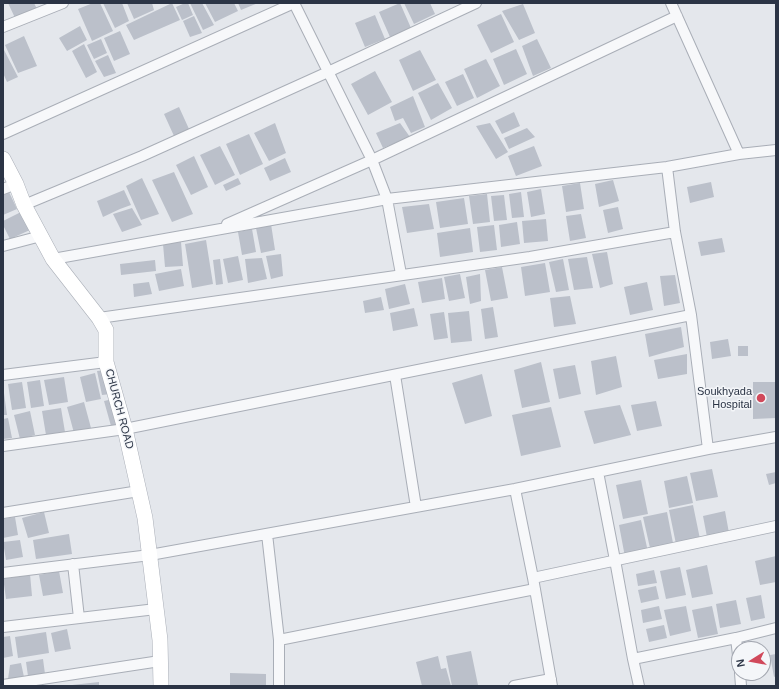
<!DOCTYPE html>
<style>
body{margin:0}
#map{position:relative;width:779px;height:689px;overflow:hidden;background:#e4e7ec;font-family:Helvetica,sans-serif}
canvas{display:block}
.frame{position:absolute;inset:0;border:4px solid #2b3445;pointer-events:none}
.north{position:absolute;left:731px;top:641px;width:40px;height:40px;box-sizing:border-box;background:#f4f6f9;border:1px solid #a4a8b1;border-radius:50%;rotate:259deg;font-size:11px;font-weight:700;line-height:16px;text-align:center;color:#2b3445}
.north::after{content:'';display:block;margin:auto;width:14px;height:18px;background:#d1495b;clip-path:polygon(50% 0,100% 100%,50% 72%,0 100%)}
</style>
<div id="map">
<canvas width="779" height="689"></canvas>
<div class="frame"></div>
<div class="north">N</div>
</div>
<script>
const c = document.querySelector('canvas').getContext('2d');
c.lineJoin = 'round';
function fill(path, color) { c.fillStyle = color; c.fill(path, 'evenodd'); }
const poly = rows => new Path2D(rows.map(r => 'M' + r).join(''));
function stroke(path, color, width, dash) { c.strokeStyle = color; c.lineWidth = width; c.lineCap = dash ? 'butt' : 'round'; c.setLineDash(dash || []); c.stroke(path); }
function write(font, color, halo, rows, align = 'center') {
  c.font = font + ' Helvetica,sans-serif'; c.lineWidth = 3; c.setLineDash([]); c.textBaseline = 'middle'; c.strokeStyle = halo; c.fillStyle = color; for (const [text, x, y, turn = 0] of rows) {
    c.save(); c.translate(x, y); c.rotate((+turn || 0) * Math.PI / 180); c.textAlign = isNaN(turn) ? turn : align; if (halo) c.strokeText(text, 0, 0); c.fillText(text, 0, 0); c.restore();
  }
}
const building = poly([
 [8,3,34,3,37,9,16,20],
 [93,3,100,3,113,31,92,41,78,9],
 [103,3,122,3,129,21,115,28],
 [127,3,152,3,154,10,134,19],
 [172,3,180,20,134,40,126,25],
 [185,3,188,3,193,15,182,20,176,7],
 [190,3,202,3,214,25,203,30],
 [205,3,234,3,238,11,215,22],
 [238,3,258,3,241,10],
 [400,3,411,28,390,37,379,12],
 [404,3,430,3,435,14,414,24],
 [523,4,535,33,519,40,502,11],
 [501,14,514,42,491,53,477,25],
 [375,15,385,39,365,47,355,23],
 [194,16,202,33,190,37,183,21],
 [80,26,87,40,67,51,59,38],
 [120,31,130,54,114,61,104,38],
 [24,36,37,66,18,73,5,45],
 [101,39,107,53,94,59,87,45],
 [537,39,551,68,533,76,522,46],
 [84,44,97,72,86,78,72,51],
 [3,48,18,77,7,82,3,73],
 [516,49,527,74,504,85,493,59],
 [420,50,436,80,413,91,399,60],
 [108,55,116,73,104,77,95,61],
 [486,59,500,86,477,98,464,69],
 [375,71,392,102,368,115,351,84],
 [463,74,474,98,457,106,445,82],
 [438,83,452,108,431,120,418,93],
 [413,96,425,127,411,133,403,118,395,121,390,107],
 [179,107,189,129,174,136,164,114],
 [514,112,520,126,502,134,495,121],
 [275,123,286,153,269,161,254,133],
 [400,123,410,137,383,148,376,133],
 [490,123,508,152,496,159,476,126],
 [527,128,535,137,509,149,504,138],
 [249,134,263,164,240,175,226,144],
 [220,146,235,175,215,185,200,155],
 [534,146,542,166,516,176,508,156],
 [194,156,208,187,191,195,176,165],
 [285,158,291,172,270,181,264,168],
 [174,172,193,214,172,222,152,180],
 [142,178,159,214,141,220,126,186],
 [238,178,241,184,226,191,223,185],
 [613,180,619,201,599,207,595,184],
 [711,182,714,197,690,203,687,187],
 [580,183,584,209,566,212,562,186],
 [541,189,545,214,531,217,527,192],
 [124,190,131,205,120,209,103,217,97,201],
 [9,192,17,209,3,215,3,195],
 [521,192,524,217,512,218,509,194],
 [487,194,490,222,473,224,469,196],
 [504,195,507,220,494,221,491,196],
 [464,198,468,224,440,228,436,202],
 [429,204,434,229,407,233,402,207],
 [618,207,623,229,608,233,603,210],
 [132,208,142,225,122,232,113,214],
 [21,212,30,230,10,239,3,225,3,221],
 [581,214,586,238,570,241,566,216],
 [546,219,548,241,524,243,522,221],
 [517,222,520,244,501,247,499,225],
 [271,224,275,250,261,253,256,228],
 [494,225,497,250,480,252,477,227],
 [470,228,473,252,440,257,437,233],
 [252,229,256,252,242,255,238,232],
 [722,238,725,252,701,256,698,242],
 [206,240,213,284,192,288,185,244],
 [181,242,183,266,165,267,163,244],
 [607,252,613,284,600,288,592,254],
 [281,254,283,276,271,279,266,256],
 [238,256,243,280,228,283,223,259],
 [587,257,593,288,574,290,568,259],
 [262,258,267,279,248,283,245,259],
 [220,259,223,284,216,285,213,260],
 [563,259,569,290,556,292,549,262],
 [155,260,156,271,121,275,120,264],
 [545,263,550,292,525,296,521,267],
 [502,267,508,298,491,301,485,270],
 [181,269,184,286,159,291,155,274],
 [460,274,465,298,449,301,444,277],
 [480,274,481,301,470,304,466,277],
 [675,275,680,303,664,306,660,276],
 [442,278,445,299,422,303,418,282],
 [149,282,152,294,134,297,133,284],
 [647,282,653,310,630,315,624,287],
 [405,284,410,304,389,309,385,289],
 [570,296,576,324,554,327,550,298],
 [381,297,384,310,365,313,363,301],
 [493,307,498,337,485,339,481,309],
 [414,308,418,326,393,331,390,313],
 [469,311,472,341,451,343,448,313],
 [444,312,448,338,434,340,430,314],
 [681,327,684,347,649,357,645,334],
 [728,339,731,356,712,359,710,342],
 [738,346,748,346,748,356,738,356],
 [687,354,687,374,658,379,654,360],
 [616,356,622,387,596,395,591,361],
 [541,362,550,402,522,408,514,370],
 [575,365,581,394,559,399,553,369],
 [105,370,111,394,102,395,97,371],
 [95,373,101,399,86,402,80,377],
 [482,374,492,416,465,424,452,383],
 [64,377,68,402,49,405,44,380],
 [40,380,44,406,31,408,27,382],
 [22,382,26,408,12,410,8,384],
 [753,382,776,382,776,418,753,419],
 [3,393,4,393,7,415,3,415],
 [113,399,119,424,111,426,104,401],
 [656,401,662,426,637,431,631,405],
 [84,402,91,428,74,433,67,407],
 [620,405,631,435,594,444,584,411],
 [551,407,561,447,521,456,512,415],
 [61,408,65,432,46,435,42,411],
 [30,411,35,435,20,439,14,415],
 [8,418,12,438,3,439,3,419],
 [712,469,718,497,696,501,690,473],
 [776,472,776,483,769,485,766,474],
 [687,476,693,503,669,508,664,481],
 [641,480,648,514,623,519,616,485],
 [693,505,700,539,676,544,669,510],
 [725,511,729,533,707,537,703,516],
 [44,512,49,533,28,538,22,518],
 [667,512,673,543,650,548,643,517],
 [15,517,18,535,3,538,3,519],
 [641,520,648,552,625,557,619,525],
 [69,534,72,554,36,559,33,540],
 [20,540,23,557,6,560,3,542],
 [776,556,776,582,760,585,755,561],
 [707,565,713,594,692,598,686,570],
 [680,567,686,595,666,599,660,571],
 [654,570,657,583,638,586,636,574],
 [59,571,63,593,43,596,39,575],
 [30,574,32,596,6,599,3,577],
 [656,586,659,599,641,603,638,590],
 [761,595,765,618,751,621,746,598],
 [736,600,741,624,720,628,716,604],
 [659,606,662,619,643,623,641,610],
 [686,606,691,631,670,636,664,610],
 [712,606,718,634,698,638,692,610],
 [664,625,667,638,649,642,646,629],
 [67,629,71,649,55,652,51,633],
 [46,632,49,653,18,658,15,637],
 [10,636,13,656,3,658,3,637],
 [471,651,478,685,471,686,452,686,446,656],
 [776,654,776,676,774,677,770,655],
 [438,656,441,669,446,668,451,686,422,686,416,662],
 [43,659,45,674,28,676,26,662],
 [21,663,24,677,8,679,10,665],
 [230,673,266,674,266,686,230,686],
 [99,682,99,686,72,686,72,685]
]);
const street = poly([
 [294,3,372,160,387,199,401,274],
 [671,3,739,154],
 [3,27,63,3],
 [3,134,294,3],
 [667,167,675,232,691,315,708,449],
 [3,189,16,184],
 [24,205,142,156,328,72,476,3],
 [227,224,372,160,677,16],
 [3,246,41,236],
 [53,259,361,204,387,199,667,167,739,154,776,150],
 [99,318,530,257,675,232],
 [3,375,106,362],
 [395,375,416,507],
 [3,446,125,429,691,315],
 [598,472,615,560,633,659,639,686],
 [515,489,533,578,552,686],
 [3,513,139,491],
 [267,534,279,640,279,686],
 [73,564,79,618],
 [3,573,150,555,515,489,708,449,776,437],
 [533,578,776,526],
 [3,627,156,609],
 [736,638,739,664],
 [279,640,535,589],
 [633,659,736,638,776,628],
 [740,673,741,686],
 [3,685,160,661],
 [514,686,551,679]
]);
const secondary = poly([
 [3,159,16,184,24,205,53,259,99,318,106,330,106,362,125,429,145,518,160,640,161,686]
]);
const markers = [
 [761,398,5,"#d1495b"]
];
const poiNames = [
 ["Soukhyada",752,392],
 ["Hospital",752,405]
];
const streetNames = [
 ["CHURCH ROAD",119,409,75]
];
fill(building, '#bbc0ca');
stroke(street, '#a9aeb7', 12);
stroke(secondary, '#a9aeb7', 16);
stroke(street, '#f7f8fa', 10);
stroke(secondary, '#fff', 15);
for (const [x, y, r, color] of markers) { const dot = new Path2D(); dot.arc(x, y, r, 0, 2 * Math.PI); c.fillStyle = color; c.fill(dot); stroke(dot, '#f4f6f9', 1.5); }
write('11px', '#2b3445', '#f4f6f9', poiNames, 'right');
write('11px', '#2b3445', '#f4f6f9', streetNames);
</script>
